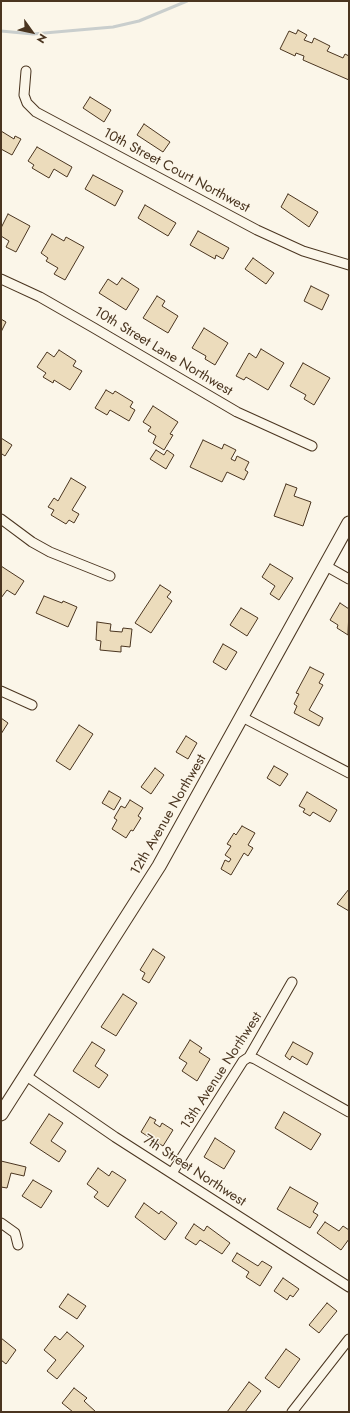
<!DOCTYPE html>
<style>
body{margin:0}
#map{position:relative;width:350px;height:1413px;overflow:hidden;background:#fbf6e9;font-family:Jost,sans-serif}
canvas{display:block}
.frame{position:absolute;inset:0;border:2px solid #4a3520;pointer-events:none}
.north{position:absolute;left:12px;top:12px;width:40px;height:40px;-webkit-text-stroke:3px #fbf6e9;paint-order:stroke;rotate:123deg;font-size:11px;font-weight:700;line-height:16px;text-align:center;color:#4a3520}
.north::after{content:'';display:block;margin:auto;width:14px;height:18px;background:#4a3520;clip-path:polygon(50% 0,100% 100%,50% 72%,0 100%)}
</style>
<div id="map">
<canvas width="350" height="1413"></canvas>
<div class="frame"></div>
<div class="north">N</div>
</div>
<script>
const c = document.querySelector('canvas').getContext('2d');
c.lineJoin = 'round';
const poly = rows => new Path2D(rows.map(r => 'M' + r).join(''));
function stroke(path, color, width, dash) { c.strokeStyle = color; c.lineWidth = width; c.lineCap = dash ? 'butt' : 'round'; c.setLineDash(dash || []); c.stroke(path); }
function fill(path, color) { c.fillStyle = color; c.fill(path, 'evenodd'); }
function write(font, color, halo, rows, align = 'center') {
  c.font = font + ' Jost,sans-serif'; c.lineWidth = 3; c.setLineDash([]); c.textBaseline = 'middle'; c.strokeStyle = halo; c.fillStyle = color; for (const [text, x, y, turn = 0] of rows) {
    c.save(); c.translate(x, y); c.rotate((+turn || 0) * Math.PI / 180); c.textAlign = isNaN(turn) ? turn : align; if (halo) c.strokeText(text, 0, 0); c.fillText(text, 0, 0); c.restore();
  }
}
const stream = poly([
 [1,31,33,34,113,27,139,21,187,1]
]);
const building = poly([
 [298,30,307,35,304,40,312,43,314,38,330,46,327,51,343,58,345,54,349,56,349,80,303,60,304,56,296,53,295,56,280,49,289,31,296,34,298,30],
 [90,97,111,110,104,122,83,108,90,97],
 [144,124,170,142,163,152,137,135,144,124],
 [1,131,14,139,15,136,21,139,12,155,1,149,1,131],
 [37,147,72,167,67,177,54,169,49,178,32,168,34,165,28,161,37,147],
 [93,175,123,191,115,206,85,189,93,175],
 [288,194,318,212,309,227,281,207,288,194],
 [145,205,176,223,168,236,138,218,145,205],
 [8,214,30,226,16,252,6,247,9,241,1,236,1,228,8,214],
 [198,231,229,248,223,259,216,255,215,259,190,245,198,231],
 [52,234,64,241,66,237,84,247,65,280,54,274,58,268,46,261,48,258,41,253,52,234],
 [253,258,274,273,266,284,245,269,253,258],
 [122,278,139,289,126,310,99,293,108,279,117,285,122,278],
 [311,286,329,295,322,310,304,301,311,286],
 [157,296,165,301,162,306,178,316,168,333,143,318,157,296],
 [1,319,6,322,1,332,1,319],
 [204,328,228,343,215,365,205,359,206,356,192,348,204,328],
 [261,349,284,363,268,390,246,377,244,380,236,376,249,353,256,358,261,349],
 [59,350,76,361,73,366,82,371,70,390,54,380,53,383,43,377,46,373,37,367,47,352,54,357,59,350],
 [303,363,330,378,314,405,304,399,306,395,290,386,303,363],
 [106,390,113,394,115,391,133,402,130,407,135,410,129,421,110,410,107,415,95,408,106,390],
 [153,406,178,422,170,434,173,435,164,450,153,443,156,436,148,431,151,427,143,422,153,406],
 [1,438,12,445,5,456,2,454,1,456,1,438],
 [203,440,222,449,224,444,236,450,231,459,235,461,237,456,249,462,245,470,248,472,244,480,227,472,222,482,190,467,203,440],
 [156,450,164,455,167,450,174,455,166,469,150,459,156,450],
 [71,478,86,487,72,510,79,514,74,523,69,520,66,524,51,515,54,510,48,507,54,498,58,501,71,478],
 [286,484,297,488,294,496,311,502,303,526,274,516,286,484],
 [270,564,293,578,279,600,270,594,275,586,262,577,270,564],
 [1,566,24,581,15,595,7,590,1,598,1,566],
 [160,585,171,592,167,597,172,601,151,633,135,623,160,585],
 [44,596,62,603,63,601,77,607,68,627,36,613,44,596],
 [340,603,349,609,348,635,337,628,338,625,330,620,340,603],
 [241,608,258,618,247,636,230,625,241,608],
 [97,622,111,624,110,631,122,632,123,628,132,629,130,647,121,646,121,652,100,650,101,641,96,640,97,622],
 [223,644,237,652,226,670,213,662,223,644],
 [310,667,324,674,319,683,323,685,309,710,323,718,319,726,294,713,297,706,294,704,299,694,296,693,310,667],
 [1,718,8,723,1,734,1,718],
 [79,725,93,734,70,770,56,761,79,725],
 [186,736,197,743,188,759,176,752,186,736],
 [274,766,288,774,280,786,267,778,274,766],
 [155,768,164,775,151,794,141,787,155,768],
 [109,791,121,798,114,810,102,803,109,791],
 [307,792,337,810,330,822,313,812,310,816,303,812,305,809,299,806,307,792],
 [130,800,143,808,138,816,141,818,133,831,131,830,126,838,112,829,117,820,114,818,121,806,125,808,130,800],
 [242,826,255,833,248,845,253,848,248,856,244,853,231,875,221,869,225,860,229,862,231,859,225,855,231,846,227,844,234,833,236,835,242,826],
 [349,889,349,911,337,904,349,889],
 [153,949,165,957,149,983,142,979,145,973,140,970,153,949],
 [123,994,137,1003,116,1036,101,1027,123,994],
 [190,1040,202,1048,199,1052,210,1059,197,1081,182,1071,187,1063,179,1058,190,1040],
 [92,1042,105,1050,95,1066,108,1075,99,1088,73,1071,92,1042],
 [293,1042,313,1053,307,1065,292,1056,290,1060,285,1056,293,1042],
 [284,1112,321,1134,311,1150,275,1128,284,1112],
 [49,1114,63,1123,51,1141,66,1151,59,1162,30,1143,49,1114],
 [150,1117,156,1120,154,1123,160,1127,162,1123,173,1130,163,1146,141,1132,150,1117],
 [215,1138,235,1151,224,1169,204,1157,215,1138],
 [1,1161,26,1167,24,1176,11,1173,7,1188,1,1187,1,1161],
 [98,1168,109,1176,112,1171,126,1180,108,1207,94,1197,98,1192,87,1184,98,1168],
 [33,1180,52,1191,41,1208,22,1196,33,1180],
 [290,1187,318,1203,313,1212,318,1215,310,1228,277,1209,290,1187],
 [144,1203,159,1214,161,1211,177,1223,165,1240,135,1217,144,1203],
 [325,1222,339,1231,343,1226,349,1230,349,1239,341,1250,317,1233,325,1222],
 [194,1224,204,1231,207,1226,230,1243,222,1254,200,1240,196,1245,185,1238,194,1224],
 [237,1253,258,1266,262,1261,272,1267,260,1286,246,1277,249,1272,232,1261,237,1253],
 [283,1278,299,1289,293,1297,290,1295,287,1300,274,1291,283,1278],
 [68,1294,86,1306,77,1319,59,1307,68,1294],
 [327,1303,337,1311,319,1333,309,1325,327,1303],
 [67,1332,84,1346,57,1379,47,1371,56,1360,44,1350,55,1336,60,1340,67,1332],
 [1,1338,16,1350,6,1364,1,1360,1,1338],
 [286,1349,300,1359,279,1388,265,1378,286,1349],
 [249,1382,261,1391,245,1412,227,1412,249,1382],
 [74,1388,87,1398,84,1401,96,1412,73,1412,62,1403,74,1388]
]);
const street = poly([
 [26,71,24,95,27,103,36,112,257,230,303,251,349,265],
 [1,279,40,297,94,328,237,412,312,446],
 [1,519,32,542,50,552,110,576],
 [326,566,349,579],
 [1,691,32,705],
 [242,717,349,773],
 [249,1057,255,1059,349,1112],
 [25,1075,115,1137,349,1287],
 [172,1173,243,1061,249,1057,292,982],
 [1,1223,15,1233,18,1245],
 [292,1412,349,1339]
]);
const secondary = poly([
 [1,1114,159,866,349,523]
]);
const streetNames = [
 ["10th Street Court Northwest",176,171,28],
 ["10th Street Lane Northwest",163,352,31],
 ["12th Avenue Northwest",169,815,-60],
 ["13th Avenue Northwest",222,1071,-57],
 ["7th Street Northwest",194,1171,33]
];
stroke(stream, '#c9cecd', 3);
fill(building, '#ecdcbc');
stroke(building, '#4a3520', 1);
stroke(street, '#4a3520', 11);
stroke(secondary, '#4a3520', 15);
stroke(street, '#fbf6e9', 9);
stroke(secondary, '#fbf6e9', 13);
write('14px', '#4a3520', '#fbf6e9', streetNames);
</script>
